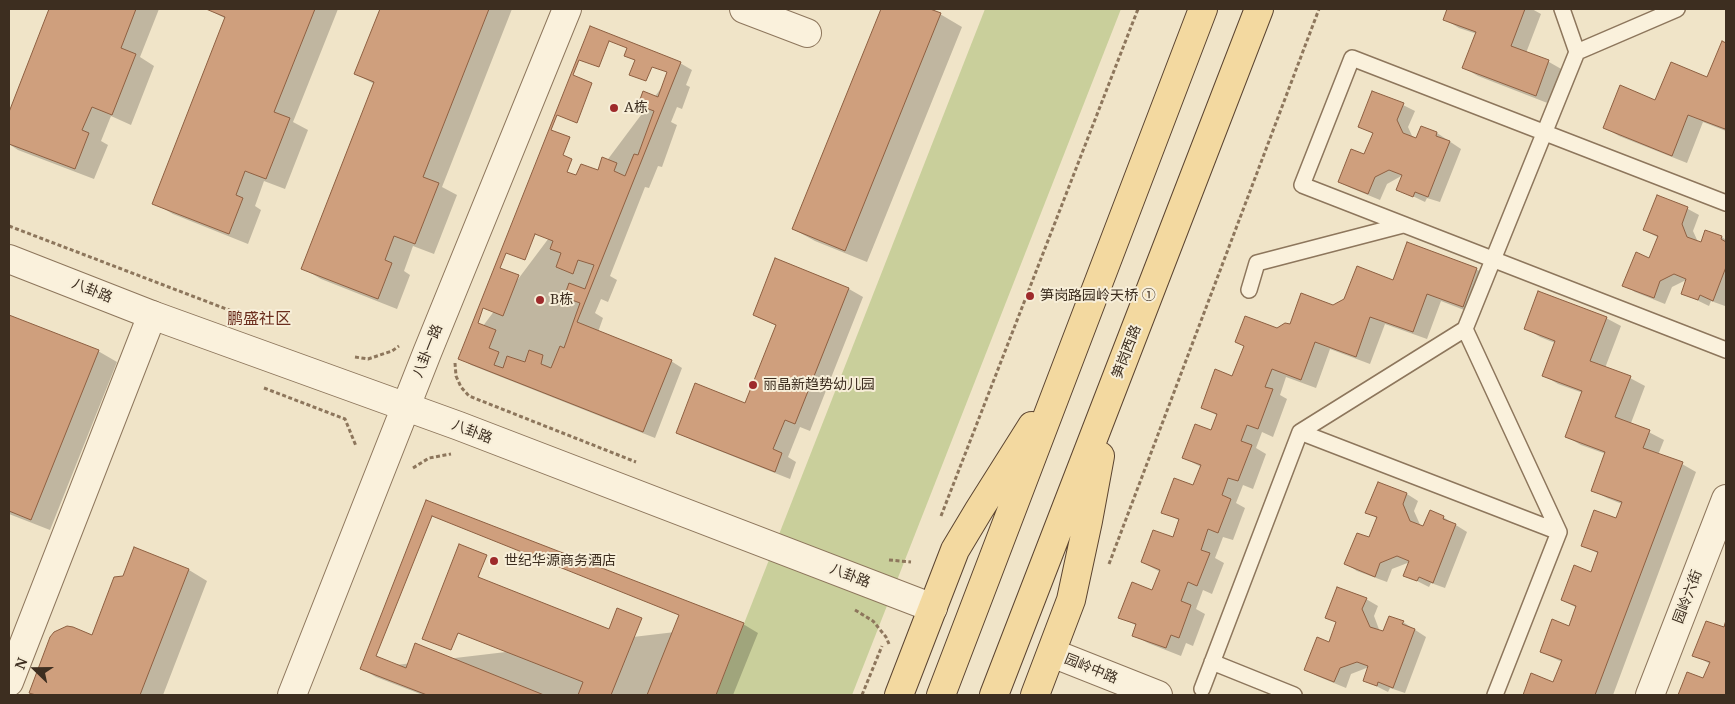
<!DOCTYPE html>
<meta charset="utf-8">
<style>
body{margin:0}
#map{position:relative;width:1735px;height:704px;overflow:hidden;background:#f0e4c8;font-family:"Noto Serif",serif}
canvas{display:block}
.frame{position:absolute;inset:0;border:10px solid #3d2e20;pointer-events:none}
.north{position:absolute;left:10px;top:644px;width:50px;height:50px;-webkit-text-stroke:4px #f7eed8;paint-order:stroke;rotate:292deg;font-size:14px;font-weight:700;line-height:20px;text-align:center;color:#3d2e20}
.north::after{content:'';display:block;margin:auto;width:18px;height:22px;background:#3d2e20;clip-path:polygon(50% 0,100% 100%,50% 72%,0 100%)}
</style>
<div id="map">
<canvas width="1735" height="704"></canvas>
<div class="frame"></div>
<div class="north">N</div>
</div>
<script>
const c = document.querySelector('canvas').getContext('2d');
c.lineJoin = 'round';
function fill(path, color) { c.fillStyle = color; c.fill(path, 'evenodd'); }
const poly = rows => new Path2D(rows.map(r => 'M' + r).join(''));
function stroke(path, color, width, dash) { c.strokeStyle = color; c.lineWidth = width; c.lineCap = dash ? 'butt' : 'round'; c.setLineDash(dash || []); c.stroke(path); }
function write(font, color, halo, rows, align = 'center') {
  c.font = font + ' "Noto Serif","Noto Sans SC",serif'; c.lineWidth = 4; c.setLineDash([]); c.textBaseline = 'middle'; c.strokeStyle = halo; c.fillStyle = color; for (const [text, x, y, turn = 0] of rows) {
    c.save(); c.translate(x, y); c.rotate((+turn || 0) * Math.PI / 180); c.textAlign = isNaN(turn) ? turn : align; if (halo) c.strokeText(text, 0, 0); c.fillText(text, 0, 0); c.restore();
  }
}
const green = poly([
 [985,9,1121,9,852,695,716,695]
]);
const shadow = poly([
 [51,9,159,9,140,57,154,66,131,125,111,116,101,141,108,145,94,179,18,150,9,144,9,115],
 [208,9,338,9,293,122,308,130,285,189,264,181,255,206,261,210,248,244,173,214,154,203,226,19],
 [381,9,512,9,442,187,457,195,434,254,413,246,404,271,410,275,397,309,321,279,302,268,374,84,356,74],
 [882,9,926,9,940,14,962,27,867,262,815,241,793,229],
 [1448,9,1532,9,1541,14,1526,53,1549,62,1563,70,1550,104,1478,76,1464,68,1477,34,1459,28,1444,19],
 [1723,43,1726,44,1726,131,1703,122,1687,163,1619,136,1605,128,1656,101,1708,78],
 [680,63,692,70,686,85,690,87,682,109,677,107,671,122,677,125,662,167,658,166,649,188,645,187,610,276,617,280,608,302,601,299,595,313,603,318,598,332,671,361,682,368,655,438,471,365,459,358],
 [1403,105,1415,111,1408,127,1413,138,1417,140,1437,133,1461,149,1440,202,1427,198,1425,202,1398,189,1403,175,1387,184,1380,200,1351,188,1339,182,1365,156,1374,134,1360,126],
 [1658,196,1688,209,1699,215,1693,231,1698,242,1702,244,1722,237,1726,240,1726,302,1725,306,1711,301,1709,306,1682,293,1688,279,1672,287,1665,304,1635,292,1624,285,1650,259,1659,238,1644,230],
 [776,260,849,289,863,297,810,431,800,427,788,457,796,462,790,479,692,440,677,432,746,404,777,326,754,315],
 [1476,269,1491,278,1477,315,1441,301,1427,339,1385,324,1370,364,1330,349,1316,388,1286,377,1280,395,1287,399,1273,437,1262,432,1256,448,1266,454,1253,489,1243,485,1236,503,1245,508,1233,540,1223,537,1215,558,1224,563,1212,594,1203,590,1196,609,1205,614,1193,646,1186,643,1181,656,1148,643,1133,635,1137,626,1120,617,1153,592,1160,572,1142,562,1173,539,1180,521,1163,512,1194,487,1201,467,1184,458,1212,432,1218,416,1202,407,1233,377,1245,346,1236,342,1291,325,1394,282],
 [9,316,98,351,117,362,50,530,9,514],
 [1606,318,1621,326,1605,368,1630,378,1645,386,1631,423,1664,440,1658,455,1682,464,1696,472,1613,695,1524,695,1532,675,1554,683,1562,662,1541,652,1570,627,1577,608,1562,600,1592,573,1599,554,1582,545,1616,520,1622,504,1607,498,1592,490,1606,454,1581,445,1567,437,1583,393,1558,384,1543,375,1555,343,1540,337,1525,328],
 [1379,483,1407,494,1418,501,1414,511,1421,527,1424,528,1443,517,1467,532,1445,588,1431,583,1429,587,1405,575,1410,562,1392,569,1387,582,1357,571,1346,564,1370,539,1378,519,1367,512],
 [189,570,207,581,163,695,37,695,31,692,92,637],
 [1366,599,1378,606,1374,616,1380,632,1383,633,1403,622,1426,637,1405,693,1390,688,1388,692,1364,680,1369,667,1351,674,1346,688,1317,676,1305,669,1330,644,1337,623,1326,617],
 [743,624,758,633,733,695,423,695,376,677,362,669],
 [1726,624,1726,695,1679,695,1687,674,1704,680,1710,664,1694,655,1724,629]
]);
const building = poly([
 [49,9,136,9,121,48,136,54,112,115,92,107,82,130,89,133,75,169,9,144,9,112,49,9],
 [206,9,315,9,274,112,290,118,266,179,245,171,236,195,243,198,229,234,152,204,225,17,206,9],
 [380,9,489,9,423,177,439,183,415,244,394,236,385,260,392,263,378,299,301,269,374,82,354,74,380,9],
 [881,9,930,9,941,13,845,251,792,229,881,9],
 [1447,9,1525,9,1511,46,1549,60,1536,96,1462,68,1476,32,1443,20,1447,9],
 [590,26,681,62,577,322,672,360,643,432,458,359,590,26],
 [609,41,627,48,624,56,635,60,629,75,646,81,652,67,667,72,658,97,643,91,638,105,654,111,638,155,634,154,625,176,614,171,617,163,602,157,598,170,581,164,576,175,567,172,572,159,563,155,570,137,551,130,557,115,577,123,592,83,573,75,579,60,599,67,609,41],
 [1722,41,1726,43,1726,126,1725,129,1688,115,1672,156,1603,128,1620,85,1655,100,1671,62,1707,77,1722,41],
 [1372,91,1404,103,1397,120,1403,133,1416,138,1421,126,1437,132,1436,136,1450,141,1428,197,1415,192,1413,197,1396,190,1402,175,1389,170,1375,177,1368,194,1338,182,1351,149,1364,154,1373,133,1358,127,1372,91],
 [1657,195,1688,207,1682,224,1687,237,1701,242,1705,230,1722,236,1721,239,1726,242,1726,267,1713,301,1700,295,1698,300,1681,294,1686,279,1674,274,1660,281,1654,298,1622,286,1636,252,1649,258,1658,236,1643,230,1657,195],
 [535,234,553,241,550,249,561,253,556,267,573,274,578,260,594,265,585,289,569,283,564,297,580,303,564,348,560,346,551,368,541,364,543,355,529,350,525,362,507,356,503,368,494,365,499,352,489,348,496,330,478,323,483,308,503,316,519,275,500,268,506,253,525,260,535,234],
 [1407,242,1477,268,1463,307,1427,294,1413,332,1370,317,1356,357,1315,342,1301,380,1272,369,1265,387,1273,389,1258,429,1247,425,1241,441,1252,445,1238,481,1228,478,1222,495,1231,499,1218,533,1208,529,1201,550,1210,553,1197,586,1188,582,1181,601,1191,605,1179,638,1171,635,1166,648,1132,636,1136,624,1118,618,1132,582,1152,590,1160,570,1141,562,1153,530,1173,537,1179,519,1161,513,1174,478,1193,485,1201,465,1182,458,1195,424,1211,430,1217,414,1201,408,1215,369,1232,376,1244,346,1235,342,1245,316,1277,328,1285,323,1290,324,1301,293,1333,305,1344,299,1357,266,1393,280,1407,242],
 [775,258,849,288,795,424,785,420,773,449,782,453,775,472,676,433,695,383,745,403,776,325,753,315,775,258],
 [1538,291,1607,317,1590,361,1631,376,1615,417,1650,430,1643,448,1683,462,1595,695,1523,695,1531,673,1553,682,1562,660,1540,652,1552,619,1569,626,1576,606,1561,600,1574,565,1591,572,1598,552,1581,546,1594,510,1616,518,1622,502,1591,491,1605,452,1565,437,1582,391,1542,376,1555,341,1524,329,1538,291],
 [9,315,99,350,31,520,9,511,9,315],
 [1378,482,1407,493,1403,504,1410,521,1423,526,1430,510,1444,516,1443,519,1456,524,1433,583,1419,577,1417,581,1403,576,1409,561,1397,556,1380,563,1375,577,1344,564,1357,533,1369,537,1377,517,1365,513,1378,482],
 [426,500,744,623,716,695,427,695,360,669,426,500],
 [432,516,679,615,647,695,544,695,415,643,406,668,376,656,432,516],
 [459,544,487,555,478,577,609,629,617,608,642,618,611,695,578,695,583,682,458,633,451,650,422,639,459,544],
 [134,547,189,569,140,695,36,695,29,693,50,637,54,632,67,626,73,627,92,635,114,577,123,576,134,547],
 [1337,587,1367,598,1362,609,1370,627,1383,631,1389,616,1404,621,1402,624,1415,629,1393,688,1378,682,1377,686,1363,681,1368,666,1357,662,1340,668,1334,682,1304,670,1317,637,1329,642,1336,622,1325,618,1337,587],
 [1726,620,1726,695,1678,695,1687,672,1703,678,1710,662,1692,656,1706,621,1724,627,1726,620]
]);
const path = poly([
 [9,226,242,315],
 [355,357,368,359,392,351,399,346],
 [455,363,456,376,461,387,469,396,636,462],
 [264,388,345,419,356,446],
 [413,468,429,458,451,454],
 [941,516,1138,9],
 [889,560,911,562],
 [1109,564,1319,9],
 [855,610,873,621,886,637,889,644],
 [862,695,882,646]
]);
const service = poly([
 [1577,52,1677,9],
 [1726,203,1352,58,1302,185,1726,350],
 [1249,290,1257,263,1403,225],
 [1465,329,1559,532,1495,695],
 [1300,432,1559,532],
 [1212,662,1294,695],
 [1202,689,1300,432,1465,329,1577,52,1562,9]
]);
const minor = poly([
 [744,9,807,33],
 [9,682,152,315],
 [1650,695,1726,499]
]);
const tertiary = poly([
 [9,259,152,315,459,426,933,608],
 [1052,653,1158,695],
 [292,695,427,353,567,9]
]);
const primary = poly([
 [899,695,955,550,979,510,1032,426],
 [941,695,1203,9],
 [994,695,1259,9],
 [1035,695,1071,600,1088,521,1100,456]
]);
const markers = [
 [614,108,5,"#9e2a2b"],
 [1030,296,5,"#9e2a2b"],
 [540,300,5,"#9e2a2b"],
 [753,385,5,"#9e2a2b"],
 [494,561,5,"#9e2a2b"]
];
const poiNames = [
 ["A栋",624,108],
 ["笋岗路园岭天桥 ①",1040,296],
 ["B栋",550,300],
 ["丽晶新趋势幼儿园",763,385],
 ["世纪华源商务酒店",504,561]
];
const streetNames = [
 ["八卦路",92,291,22],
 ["八卦一路",428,351,-68],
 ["笋岗西路",1127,352,-69],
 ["八卦路",472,432,21],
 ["八卦路",850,576,21],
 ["园岭六街",1688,597,-69],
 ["园岭中路",1091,669,22]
];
const quarterNames = [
 ["鹏盛社区",259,319]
];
fill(green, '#c9cf9b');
fill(shadow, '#0003');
fill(building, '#cf9f7d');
stroke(building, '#8d5f41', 1);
stroke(service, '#8d765c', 18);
stroke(minor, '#8d765c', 30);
stroke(tertiary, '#8d765c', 30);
stroke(primary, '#5b4430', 30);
stroke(path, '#8d765c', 3, [4, 2.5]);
stroke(service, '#faf1dc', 15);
stroke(minor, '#faf1dc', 28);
stroke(tertiary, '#faf1dc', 28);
stroke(primary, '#f3d9a0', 28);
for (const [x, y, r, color] of markers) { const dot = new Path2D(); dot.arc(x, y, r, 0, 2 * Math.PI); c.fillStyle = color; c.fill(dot); stroke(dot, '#f7eed8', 2); }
write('14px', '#3d2e20', '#f7eed8', poiNames, 'left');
write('14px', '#3d2e20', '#f7eed8', streetNames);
write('16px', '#6b2e1e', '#f7eed8', quarterNames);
</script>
